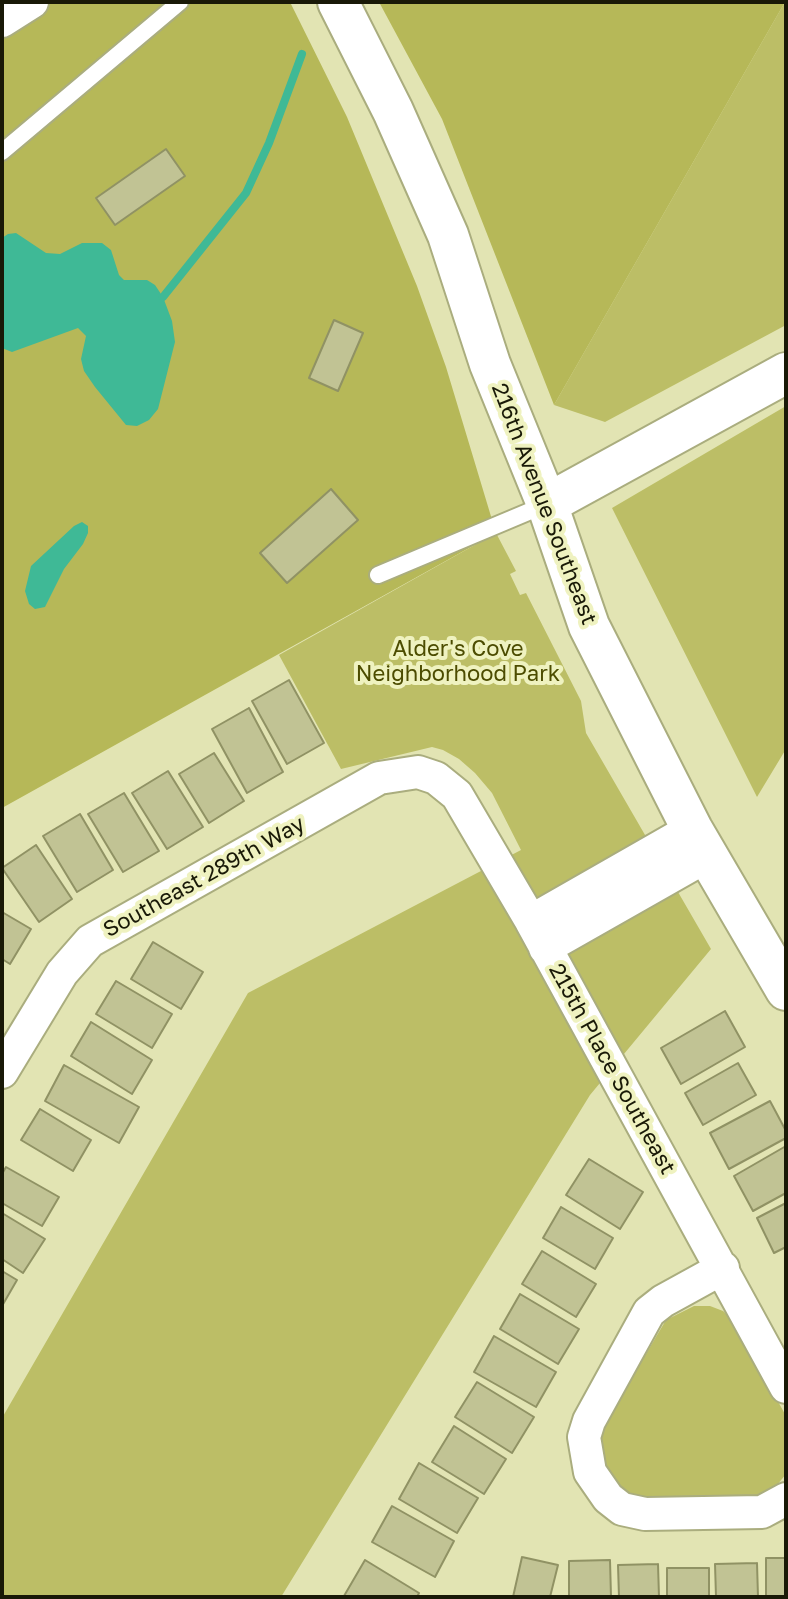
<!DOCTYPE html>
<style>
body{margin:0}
#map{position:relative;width:788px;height:1599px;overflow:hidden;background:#e2e4b3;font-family:"Golos Text",sans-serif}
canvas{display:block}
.frame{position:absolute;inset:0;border:4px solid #191907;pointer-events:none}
</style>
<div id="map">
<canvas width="788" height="1599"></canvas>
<div class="frame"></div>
</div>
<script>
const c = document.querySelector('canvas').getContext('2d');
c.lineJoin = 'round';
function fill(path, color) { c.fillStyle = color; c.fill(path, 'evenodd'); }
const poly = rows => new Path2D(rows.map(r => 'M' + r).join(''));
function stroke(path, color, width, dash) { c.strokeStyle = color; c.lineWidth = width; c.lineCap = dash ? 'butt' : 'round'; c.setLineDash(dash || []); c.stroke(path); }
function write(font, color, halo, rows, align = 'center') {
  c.font = font + ' "Golos Text",sans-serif'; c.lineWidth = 8; c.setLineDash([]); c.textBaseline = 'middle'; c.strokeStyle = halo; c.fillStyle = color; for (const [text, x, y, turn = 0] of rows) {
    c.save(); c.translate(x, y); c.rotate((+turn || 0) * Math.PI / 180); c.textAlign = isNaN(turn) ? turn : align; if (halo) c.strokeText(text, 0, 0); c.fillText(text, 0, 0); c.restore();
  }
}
const green = poly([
 [785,2,786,325,605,422,554,405],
 [786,406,786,749,757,797,612,508],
 [496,533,516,571,510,574,520,595,526,593,581,701,586,733,711,949,590,1095,281,1597,2,1597,2,1418,248,993,521,850,492,793,475,773,459,759,443,750,432,747,341,769,279,655],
 [694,1306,710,1306,723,1311,733,1320,786,1416,786,1474,773,1490,757,1495,635,1498,624,1492,602,1467,598,1435,666,1320]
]);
const forest = poly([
 [2,2,290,2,347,117,417,286,446,367,496,533,2,808],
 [379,2,785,2,554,405,442,119]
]);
const water = poly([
 [16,233,46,253,60,254,82,243,102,243,111,250,119,275,124,280,147,280,155,285,163,297,172,321,175,342,158,409,149,420,137,426,126,425,95,387,84,371,81,359,86,336,78,328,12,352,2,348,2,238,8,234],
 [82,522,88,526,88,533,83,544,64,569,45,607,35,609,29,604,25,591,31,566,74,526]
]);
const stream = poly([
 [163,297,246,193,269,143,302,54]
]);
const building = poly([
 [166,149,185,176,115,225,96,198,166,149],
 [334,320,363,333,338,391,309,378,334,320],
 [331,489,358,520,287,583,260,553,331,489],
 [289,680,324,743,287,764,252,701,289,680],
 [249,708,283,772,247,793,212,729,249,708],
 [214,753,244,801,209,823,179,774,214,753],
 [168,771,203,827,167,849,132,793,168,771],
 [124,793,159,851,123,872,88,814,124,793],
 [80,814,113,870,77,892,43,836,80,814],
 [36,845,72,899,39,922,2,868,36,845],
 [2,912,31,929,10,964,2,959,2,912],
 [153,942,203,972,181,1009,131,979,153,942],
 [116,981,172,1014,152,1048,96,1014,116,981],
 [725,1011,745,1047,681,1084,661,1048,725,1011],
 [91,1022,152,1060,132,1094,71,1056,91,1022],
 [738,1063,756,1095,703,1125,685,1093,738,1063],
 [64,1065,139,1107,119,1143,45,1101,64,1065],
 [770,1101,786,1131,786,1138,729,1169,710,1133,770,1101],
 [40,1109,91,1140,73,1171,21,1140,40,1109],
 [786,1146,786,1193,753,1211,734,1176,786,1146],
 [589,1159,643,1192,620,1229,566,1195,589,1159],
 [6,1167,59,1197,42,1226,2,1203,2,1174,6,1167],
 [786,1203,786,1247,774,1253,757,1218,786,1203],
 [561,1207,613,1238,595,1269,543,1238,561,1207],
 [2,1213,45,1239,23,1273,2,1259,2,1213],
 [542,1251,596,1284,576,1317,522,1284,542,1251],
 [2,1271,17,1280,2,1306,2,1271],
 [520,1294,579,1329,558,1364,500,1329,520,1294],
 [494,1336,556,1372,536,1407,474,1372,494,1336],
 [477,1382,534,1417,512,1453,455,1417,477,1382],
 [454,1426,506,1459,484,1494,432,1462,454,1426],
 [419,1463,478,1498,457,1533,399,1499,419,1463],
 [392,1506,454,1541,435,1577,372,1542,392,1506],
 [522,1557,558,1565,550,1597,513,1597,522,1557],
 [766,1558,786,1558,786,1597,766,1597,766,1558],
 [365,1560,419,1593,417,1597,344,1596,365,1560],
 [610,1560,611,1597,569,1597,569,1561,610,1560],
 [757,1563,758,1597,716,1597,715,1564,757,1563],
 [658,1564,659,1597,619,1597,618,1565,658,1564],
 [667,1568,709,1568,709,1597,667,1597,667,1568]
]);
const service = poly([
 [2,152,180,2],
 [378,575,547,504]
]);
const minor = poly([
 [2,21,32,2],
 [531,921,692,829],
 [545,948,707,856],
 [2,1072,62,973,90,941,379,778,418,772,436,778,457,795,531,921,786,1387],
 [723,1268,663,1301,649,1312,589,1421,584,1437,590,1472,608,1498,622,1509,645,1514,762,1512,786,1499]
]);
const tertiary = poly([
 [338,2,393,111,448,235,490,364,547,504,589,626,692,829,786,990],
 [547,504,786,373]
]);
const streetNames = [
 ["216th Avenue Southeast",544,504,69],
 ["Southeast 289th Way",204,877,-29],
 ["215th Place Southeast",612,1069,61]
];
const parkNames = [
 ["Alder's Cove",458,649],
 ["Neighborhood Park",458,674]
];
fill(green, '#bcbe66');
fill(forest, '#b6b858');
fill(water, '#3fb996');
stroke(stream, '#3fb996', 8);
fill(building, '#c1c394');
stroke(building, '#909264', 2);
stroke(service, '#aaad7e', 20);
stroke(minor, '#aaad7e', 36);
stroke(tertiary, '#aaad7e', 44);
stroke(service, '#fff', 16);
stroke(minor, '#fff', 32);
stroke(tertiary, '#fff', 40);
write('22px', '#191907', '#eff2c0', streetNames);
write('22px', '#4c4c00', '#eff2c0', parkNames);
</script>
